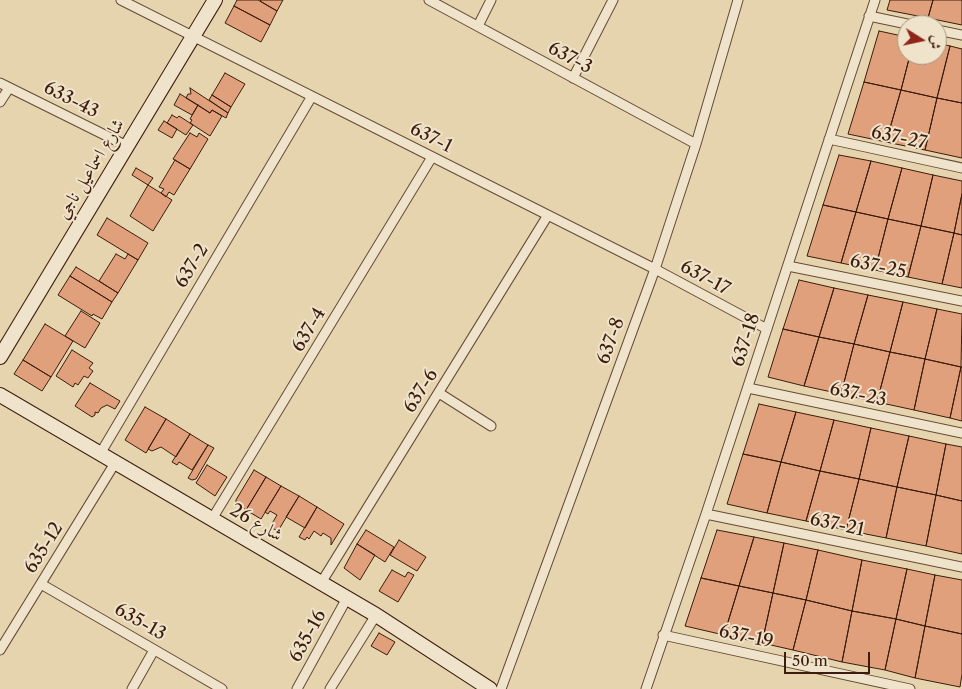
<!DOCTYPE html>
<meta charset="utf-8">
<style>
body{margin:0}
#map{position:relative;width:962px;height:689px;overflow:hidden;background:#e6d4af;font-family:"Libre Caslon Text",Amiri,serif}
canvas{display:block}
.north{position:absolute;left:897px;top:15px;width:50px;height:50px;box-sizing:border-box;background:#efe3cb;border:1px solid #a7937f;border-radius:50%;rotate:100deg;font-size:14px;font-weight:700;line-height:20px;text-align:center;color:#3c1c0c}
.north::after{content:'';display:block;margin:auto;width:18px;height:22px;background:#8f2418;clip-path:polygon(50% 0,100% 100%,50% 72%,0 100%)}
.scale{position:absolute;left:784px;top:652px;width:86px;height:22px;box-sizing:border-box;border:2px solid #3c1c0c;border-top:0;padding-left:6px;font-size:15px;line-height:18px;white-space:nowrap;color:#3c1c0c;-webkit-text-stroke:4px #efe3cb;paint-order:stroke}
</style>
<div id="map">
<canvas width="962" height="689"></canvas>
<div class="north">ش</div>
<div class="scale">50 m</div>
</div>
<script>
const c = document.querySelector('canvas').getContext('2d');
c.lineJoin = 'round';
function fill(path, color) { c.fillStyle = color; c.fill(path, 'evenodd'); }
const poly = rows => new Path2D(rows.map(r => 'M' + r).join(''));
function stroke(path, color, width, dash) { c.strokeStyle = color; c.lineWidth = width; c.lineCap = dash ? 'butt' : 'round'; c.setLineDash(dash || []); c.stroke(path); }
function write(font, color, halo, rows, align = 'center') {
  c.font = font + ' "Libre Caslon Text",Amiri,serif'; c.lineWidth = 4; c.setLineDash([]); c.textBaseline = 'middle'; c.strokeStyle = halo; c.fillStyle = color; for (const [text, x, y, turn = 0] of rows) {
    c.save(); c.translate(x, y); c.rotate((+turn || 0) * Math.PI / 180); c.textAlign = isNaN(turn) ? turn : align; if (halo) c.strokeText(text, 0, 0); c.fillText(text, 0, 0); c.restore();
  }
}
const building = poly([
 [237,0,258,0,277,11,270,25,234,6,237,0],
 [261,0,283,0,277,11,260,1,261,0],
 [890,0,933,0,928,18,887,10,890,0],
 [933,0,962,0,962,25,928,18,933,0],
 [234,6,270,25,261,42,225,23,234,6],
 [879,31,907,37,907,55,910,55,901,90,864,82,879,31],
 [937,43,950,46,937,98,901,90,910,55,937,55,937,43],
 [950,46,962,49,962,103,937,98,950,46],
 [225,73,245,84,231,107,212,95,225,73],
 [864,82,901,90,886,142,848,134,864,82],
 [190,88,228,113,226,118,212,110,210,113,186,98,188,94,191,94,190,88],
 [901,90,937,98,925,150,886,142,901,90],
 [180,94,198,105,192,115,174,105,180,94],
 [212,95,231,107,228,113,209,100,212,95],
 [937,98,962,103,962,158,925,150,937,98],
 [198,105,210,113,212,110,222,116,210,136,190,123,192,120,190,119,198,105],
 [172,115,177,118,179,116,193,125,186,135,167,123,172,115],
 [164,121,177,129,172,138,158,130,164,121],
 [190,133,197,137,199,133,208,139,190,169,173,159,190,133],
 [839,155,871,161,856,212,823,205,839,155],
 [175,160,190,169,174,195,169,192,166,197,161,193,164,189,159,187,175,160],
 [871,161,902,168,888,219,856,212,871,161],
 [136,168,153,178,148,185,132,175,136,168],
 [902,168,933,175,921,226,888,219,902,168],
 [933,175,962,181,962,194,954,233,921,226,933,175],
 [148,185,172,200,153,231,130,216,148,185],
 [962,194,962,235,954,233,962,194],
 [823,205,856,212,841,263,807,256,823,205],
 [856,212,888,219,875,270,841,263,856,212],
 [107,218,148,243,138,260,97,235,107,218],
 [888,219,921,226,908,277,875,270,888,219],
 [921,226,954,233,942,284,908,277,921,226],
 [954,233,962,235,962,288,942,284,954,233],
 [116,254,125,259,128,254,138,260,118,293,99,281,116,254],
 [76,267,118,293,112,302,70,276,76,267],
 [70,276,112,302,102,319,93,314,92,316,58,295,70,276],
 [799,280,834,288,819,337,783,329,799,280],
 [834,288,868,295,854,344,819,337,834,288],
 [868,295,903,302,890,352,854,344,868,295],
 [903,302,937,309,925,359,890,352,903,302],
 [937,309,962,314,961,367,925,359,937,309],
 [81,311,100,323,85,348,65,336,81,311],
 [45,324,73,341,51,377,23,360,45,324],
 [783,329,819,337,804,386,768,377,783,329],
 [819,337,854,344,841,394,804,386,819,337],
 [854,344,890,352,877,402,841,394,854,344],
 [72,350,93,363,89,368,93,371,88,378,84,376,78,385,75,383,73,387,56,376,72,350],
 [890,352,925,359,914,410,877,402,890,352],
 [925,359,961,367,950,418,914,410,925,359],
 [23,360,51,377,42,391,14,374,23,360],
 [961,367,962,367,962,421,950,418,961,367],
 [90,383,120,401,115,409,107,405,101,408,98,413,95,412,95,415,92,417,75,406,90,383],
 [759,404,796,412,781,462,743,454,759,404],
 [145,407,166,419,146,453,125,440,145,407],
 [796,412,834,420,820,471,781,462,796,412],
 [166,419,190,434,176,457,161,447,152,451,148,449,166,419],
 [834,420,871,428,859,479,820,471,834,420],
 [871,428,909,436,897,487,859,479,871,428],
 [190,434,208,445,192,470,179,462,177,465,172,462,190,434],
 [909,436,946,444,936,495,897,487,909,436],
 [946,444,962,447,962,501,936,495,946,444],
 [208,445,214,448,196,479,192,480,188,478,208,445],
 [743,454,781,462,767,513,727,504,743,454],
 [781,462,820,471,806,521,767,513,781,462],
 [207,465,227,477,215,496,196,483,207,465],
 [254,470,266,477,246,510,236,504,236,500,254,470],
 [820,471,859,479,846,530,806,521,820,471],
 [266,477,281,486,261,519,246,510,266,477],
 [859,479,897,487,886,538,846,530,859,479],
 [281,486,299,496,278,531,270,527,277,515,270,511,268,514,265,512,281,486],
 [897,487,936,495,926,546,886,538,897,487],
 [936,495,962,501,962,554,926,546,936,495],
 [299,496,317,507,305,528,286,517,299,496],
 [317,507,344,524,331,545,331,538,323,533,321,536,314,531,309,539,307,537,305,540,299,537,317,507],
 [366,530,394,547,385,562,357,544,366,530],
 [717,530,754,537,739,586,701,578,717,530],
 [754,537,784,543,773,593,739,586,754,537],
 [399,540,426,557,417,571,390,555,399,540],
 [784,543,818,550,806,600,773,593,784,543],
 [357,544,375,555,360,580,344,568,357,544],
 [818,550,862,560,852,611,806,600,818,550],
 [862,560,907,569,896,619,852,611,862,560],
 [907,569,935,575,925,626,896,619,907,569],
 [392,570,405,577,408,572,414,575,398,602,379,591,392,570],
 [935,575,962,580,962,634,925,626,935,575],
 [701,578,739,586,724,635,685,626,701,578],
 [739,586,773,593,762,643,724,635,739,586],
 [773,593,806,600,793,650,762,643,773,593],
 [806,600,852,611,842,662,793,650,806,600],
 [852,611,896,619,885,670,842,662,852,611],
 [896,619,925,626,915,678,885,670,896,619],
 [925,626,962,634,962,674,960,687,915,678,925,626],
 [379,633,395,642,387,655,371,646,379,633]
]);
const street = poly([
 [121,0,655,269,767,329],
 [429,0,696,144],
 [869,16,912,25],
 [478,26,491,0],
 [937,30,962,35],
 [573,78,613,0],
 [0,83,127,146],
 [0,102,9,88],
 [829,139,962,168],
 [788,266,962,301],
 [748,388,962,433],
 [439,393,491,426],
 [100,454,312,96],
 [706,514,962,567],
 [212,519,432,157],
 [321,583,548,215],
 [41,584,222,689],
 [663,635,910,689],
 [0,650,115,463],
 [132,689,154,650],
 [297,689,347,598],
 [330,689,376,615],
 [501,689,655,269,696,144,738,0],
 [646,689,706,514,875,0]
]);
const secondary = poly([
 [0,357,215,0],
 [0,395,376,615,490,689]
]);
const streetNames = [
 ["637-3",570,58,28],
 ["633-43",71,100,27],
 ["637-1",431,138,27],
 ["637-27",899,138,12],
 ["شارع اسماعيل ناجي",91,169,-59],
 ["637-2",192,266,-59],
 ["637-25",878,267,12],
 ["637-17",705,278,28],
 ["637-4",309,330,-59],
 ["637-18",746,340,-72],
 ["637-8",611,341,-70],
 ["637-6",421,391,-58],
 ["637-23",858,395,12],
 ["شارع 26",256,523,30],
 ["637-21",837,525,12],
 ["635-12",44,548,-58],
 ["635-13",140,622,30],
 ["635-16",308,636,-61],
 ["637-19",746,637,12]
];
fill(building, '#e1a07c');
stroke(building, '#3c1c0c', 1);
stroke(street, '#664a35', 11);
stroke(secondary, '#3c1c0c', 16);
stroke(street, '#efe3cb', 9);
stroke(secondary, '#efe3cb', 14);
write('18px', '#3c1c0c', '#efe3cb', streetNames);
</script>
